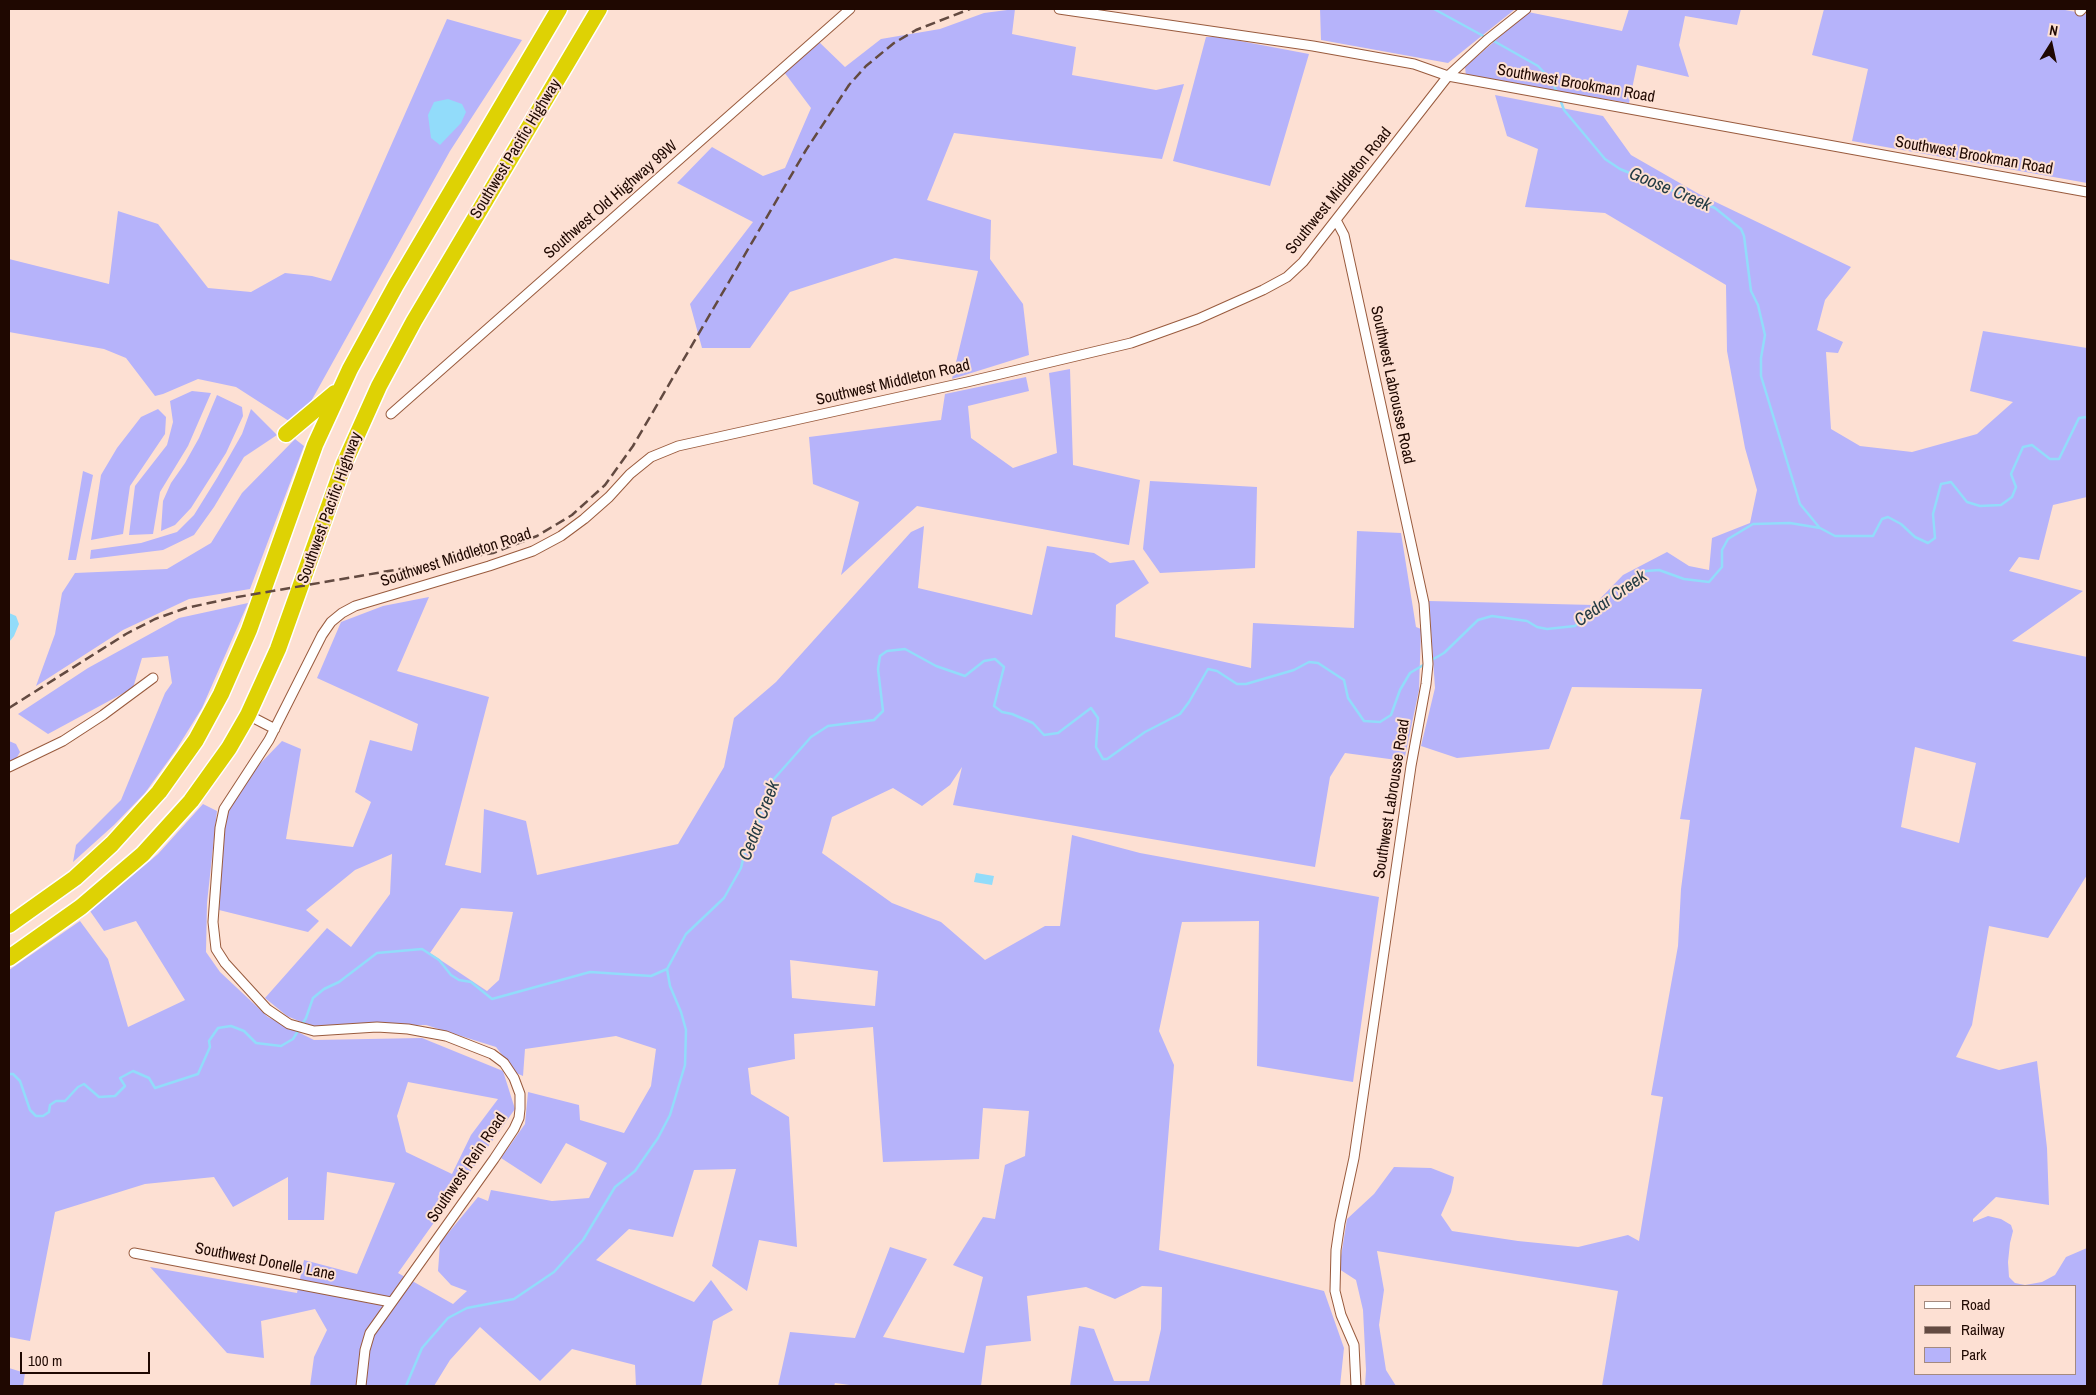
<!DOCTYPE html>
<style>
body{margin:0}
#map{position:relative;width:2096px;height:1395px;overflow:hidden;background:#fde0d3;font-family:"Archivo Narrow",sans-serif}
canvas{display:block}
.frame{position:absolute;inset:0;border:10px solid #1f0801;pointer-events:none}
.legend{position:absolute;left:1914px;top:1285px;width:162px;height:90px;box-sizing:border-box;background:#fde0d3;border:1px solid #a48a7f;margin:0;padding:6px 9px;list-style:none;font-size:15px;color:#1f0801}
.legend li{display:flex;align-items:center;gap:10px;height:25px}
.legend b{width:25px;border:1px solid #a48a7f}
.north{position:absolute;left:2026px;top:20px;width:50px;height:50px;-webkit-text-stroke:4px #fde0d3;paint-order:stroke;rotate:10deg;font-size:14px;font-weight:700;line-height:20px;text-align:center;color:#1f0801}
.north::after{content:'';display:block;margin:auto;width:18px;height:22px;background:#1f0801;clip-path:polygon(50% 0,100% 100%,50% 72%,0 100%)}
.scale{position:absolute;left:20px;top:1352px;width:130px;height:22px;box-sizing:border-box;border:2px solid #1f0801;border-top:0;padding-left:6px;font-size:15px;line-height:18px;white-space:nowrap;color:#1f0801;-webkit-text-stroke:4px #fde0d3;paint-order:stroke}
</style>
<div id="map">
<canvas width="2096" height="1395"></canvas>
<div class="frame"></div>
<ul class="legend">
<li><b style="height:6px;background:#fff"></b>Road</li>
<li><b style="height:6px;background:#634a41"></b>Railway</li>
<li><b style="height:14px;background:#b6b3fa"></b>Park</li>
</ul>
<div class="north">N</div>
<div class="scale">100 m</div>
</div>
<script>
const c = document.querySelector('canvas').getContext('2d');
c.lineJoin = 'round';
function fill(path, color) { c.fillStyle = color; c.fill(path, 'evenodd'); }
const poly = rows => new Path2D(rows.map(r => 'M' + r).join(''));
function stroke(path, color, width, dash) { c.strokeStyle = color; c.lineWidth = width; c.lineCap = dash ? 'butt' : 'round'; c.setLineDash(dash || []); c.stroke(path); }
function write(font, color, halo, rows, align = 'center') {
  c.font = font + ' "Archivo Narrow",sans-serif'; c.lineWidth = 4; c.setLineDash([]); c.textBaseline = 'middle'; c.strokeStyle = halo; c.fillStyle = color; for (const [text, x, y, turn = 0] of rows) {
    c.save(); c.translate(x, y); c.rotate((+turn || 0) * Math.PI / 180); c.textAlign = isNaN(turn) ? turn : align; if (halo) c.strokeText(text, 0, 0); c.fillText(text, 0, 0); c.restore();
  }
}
const green = poly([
 [1015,9,1012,34,1076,47,1072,75,1156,90,1184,84,1162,159,954,133,927,200,991,220,990,259,1023,304,1029,355,952,379,978,271,895,258,790,292,750,348,702,348,690,304,753,222,677,183,712,147,763,176,785,168,811,108,784,72,818,41,845,67,881,39,940,29,984,13],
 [1320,9,1509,9,1514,10,1448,63,1321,40],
 [1629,9,1741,9,1737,25,1685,16,1679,45,1689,77,1637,65,1629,103,1466,76,1465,67,1528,12,1622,31],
 [1824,9,2066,9,2065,10,2087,14,2087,183,1852,141,1868,69,1812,55],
 [447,19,522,40,450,151,309,405,292,423,236,387,198,379,163,394,155,396,126,358,104,349,9,332,9,259,109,284,118,211,158,224,208,288,251,292,285,273,312,276,331,281],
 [1206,37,1219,37,1309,54,1270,186,1173,161],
 [1495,95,1603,116,1631,155,1699,194,1851,267,1825,300,1817,330,1843,342,1838,353,1826,352,1831,429,1860,446,1912,452,1977,434,2013,402,1970,391,1983,331,2087,348,2087,497,2053,505,2039,560,2019,557,2009,571,2083,591,2012,641,2087,657,2087,875,2048,938,1989,926,1972,1025,1956,1057,1999,1070,2037,1061,2047,1148,2049,1205,1996,1197,1973,1219,1973,1222,1988,1216,2001,1219,2011,1225,2013,1231,2010,1243,2008,1262,2009,1277,2015,1283,2025,1285,2042,1282,2055,1275,2066,1257,2087,1248,2087,1386,1602,1386,1618,1291,1377,1251,1384,1290,1379,1325,1386,1370,1396,1386,1365,1386,1366,1370,1363,1310,1356,1280,1339,1269,1347,1219,1374,1194,1394,1167,1431,1168,1454,1177,1451,1192,1441,1215,1452,1231,1518,1241,1578,1247,1628,1235,1639,1241,1663,1097,1651,1095,1678,946,1681,889,1690,820,1680,819,1702,689,1572,687,1549,749,1457,758,1421,746,1435,688,1429,601,1594,605,1623,575,1667,552,1689,566,1709,570,1712,538,1750,523,1757,490,1745,448,1727,351,1726,285,1605,213,1525,207,1538,149,1507,136],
 [1915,747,1976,763,1959,843,1901,827],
 [1915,1286,2075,1286,2075,1374,1915,1374],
 [1070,369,1073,465,1140,480,1129,545,917,506,841,575,859,502,813,484,809,437,941,420,945,394,1026,377,1029,391,968,406,971,438,1013,468,1057,453,1049,373],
 [192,391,211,393,188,446,160,492,153,534,129,535,135,486,167,445,173,422,170,401],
 [217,395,242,407,243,416,226,453,191,508,175,525,161,531,163,501,171,483,185,463,199,438],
 [158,409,166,417,165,434,130,486,123,534,91,540,101,475,117,448,141,417],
 [251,409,277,435,244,457,214,507,194,535,163,550,90,559,91,550,141,543,177,532,194,515,217,478,242,434],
 [295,439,304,446,250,589,189,599,123,630,36,686,55,634,62,593,75,573,167,569,211,543,242,493],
 [83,471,93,475,76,560,68,560],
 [1150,481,1257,487,1255,568,1160,573,1143,549],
 [924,526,918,588,1032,615,1047,546,1094,553,1110,563,1134,560,1149,583,1116,605,1115,637,1251,668,1253,623,1354,628,1357,531,1401,533,1416,627,1421,629,1419,690,1404,761,1345,753,1330,777,1315,867,953,805,962,767,950,785,922,806,893,788,832,817,822,853,892,903,941,922,985,960,1045,926,1060,926,1072,835,1140,853,1379,897,1353,1082,1257,1066,1259,921,1182,922,1159,1031,1174,1065,1159,1250,1324,1291,1344,1348,1340,1386,1070,1386,1079,1326,1094,1329,1114,1381,1149,1381,1161,1329,1162,1287,1142,1286,1115,1299,1086,1287,1027,1296,1031,1341,986,1346,981,1386,857,1386,835,1383,834,1386,778,1386,790,1332,855,1338,890,1247,927,1259,883,1337,964,1353,983,1277,953,1265,983,1217,995,1219,1005,1165,1025,1156,1029,1111,983,1108,979,1159,883,1162,873,1027,794,1034,795,1059,748,1068,751,1094,789,1117,797,1247,759,1240,747,1291,712,1266,736,1169,694,1170,673,1237,629,1229,596,1260,694,1302,711,1280,733,1310,713,1321,701,1386,636,1386,635,1365,572,1349,540,1381,480,1327,450,1360,434,1386,310,1386,314,1357,327,1330,315,1309,261,1321,264,1358,227,1353,150,1267,297,1293,304,1260,357,1274,395,1183,327,1172,324,1220,288,1220,288,1177,233,1207,214,1177,145,1184,55,1212,30,1341,9,1337,9,970,80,921,108,959,128,1027,185,1000,136,921,104,931,90,911,158,854,203,804,217,811,207,903,206,952,220,972,268,1017,314,1040,422,1038,503,1071,515,1109,398,1273,453,1304,467,1291,451,1285,438,1271,440,1243,478,1197,488,1201,491,1190,552,1201,589,1198,607,1163,566,1143,541,1184,501,1158,525,1124,528,1092,579,1105,580,1120,624,1133,651,1086,656,1049,616,1036,525,1049,523,1076,516,1073,496,1047,426,1025,313,1027,287,1016,265,998,327,928,351,947,390,894,392,854,355,870,306,910,319,921,308,932,219,910,226,809,252,772,282,741,301,749,286,839,353,847,371,802,355,792,370,740,412,751,418,724,317,678,341,622,383,606,429,597,397,671,489,697,445,865,481,873,484,809,526,821,537,875,678,844,724,767,734,718,776,682,911,532],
 [461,908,513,912,499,980,487,991,430,953],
 [790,960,878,971,875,1006,792,998],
 [408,1082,498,1099,471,1135,452,1174,406,1152,397,1116],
 [248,603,202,708,176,750,145,793,114,825,73,862,76,845,121,800,165,693,172,683,168,656,142,658,133,688,48,734,18,714,88,668,179,618],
 [9,741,16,744,20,752,16,759,9,762],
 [9,1368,25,1373,23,1386,9,1386]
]);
const water = poly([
 [448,99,462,104,466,112,461,123,440,145,431,138,428,115,434,102],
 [9,613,16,616,19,624,14,636,9,642],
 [976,873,994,876,992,885,974,882]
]);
const stream = poly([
 [1434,9,1487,38],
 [1492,40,1538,66,1553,82,1557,94],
 [1560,99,1564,110,1605,159,1620,169,1715,208,1741,229,1744,236,1751,291,1758,305,1765,335,1761,358,1761,376,1800,504,1819,527],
 [1430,661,1444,653,1478,620,1492,616,1527,621,1537,627,1547,629,1575,626,1611,593,1646,571,1659,570,1684,579,1709,582,1722,567,1722,550,1728,539,1753,524,1790,523,1820,528,1835,536,1873,536,1882,519,1888,517,1901,524,1915,537,1928,543,1935,538,1933,514,1941,484,1951,482,1967,502,1980,506,2001,505,2012,497,2016,487,2011,474,2023,447,2032,445,2050,459,2059,459,2079,418,2087,417],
 [9,1074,13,1074,20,1081,30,1110,36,1116,43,1116,49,1112,50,1105,56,1101,65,1101,78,1087,84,1084,99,1097,115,1096,125,1086,120,1078,133,1071,149,1078,155,1088,198,1074,210,1047,209,1041,218,1028,231,1026,244,1031,256,1043,281,1046,293,1039,306,1018,313,998,324,989,339,982,377,953,422,949,439,960,451,975,459,980,471,982,492,999,590,972,651,976,667,969,686,934,724,898,741,868,745,851,758,825,763,801,773,780,811,737,828,726,874,720,883,711,878,669,880,656,887,651,905,649,936,666,965,676,984,661,995,659,1004,667,994,706,1002,712,1012,714,1033,723,1044,735,1058,733,1091,708,1098,718,1096,747,1103,759,1107,759,1145,732,1180,714,1189,702,1208,669,1217,671,1237,684,1246,684,1294,670,1309,662,1318,663,1344,680,1348,698,1364,721,1380,722,1391,715,1400,690,1410,673,1425,664],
 [406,1386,422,1348,448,1318,467,1308,514,1299,554,1272,583,1240,615,1187,635,1171,658,1138,670,1115,685,1065,686,1030,681,1012,670,986,667,969]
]);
const street = poly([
 [1059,9,1313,46,1414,64,1448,76,2087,192],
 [2080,11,2082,9],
 [1336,220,1344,235,1424,603,1428,664,1426,684,1411,766,1354,1158,1340,1223,1336,1250,1335,1291,1341,1315,1354,1345,1356,1386],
 [391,414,850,9],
 [248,715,275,729],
 [9,767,63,741,103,715,153,678],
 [134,1253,391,1302],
 [361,1386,365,1350,370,1333,494,1159,514,1129,519,1118,520,1109,520,1094,514,1078,504,1063,492,1054,446,1036,408,1029,377,1027,314,1031,289,1024,267,1009,225,963,216,949,213,922,220,828,224,809,269,740,322,635,331,622,342,613,355,606,489,566,533,551,561,536,584,519,609,497,630,474,651,457,678,446,967,382,1131,343,1198,319,1263,290,1287,277,1303,262,1448,76,1487,40,1526,9]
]);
const highway = poly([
 [286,434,335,393],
 [9,925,75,878,112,844,159,792,196,740,221,694,249,630,315,445,350,369,396,285,559,9],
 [9,958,81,907,143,854,191,801,229,748,248,715,278,649,344,464,379,386,414,321,599,9]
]);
const rail = poly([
 [9,708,126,634,155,619,186,608,232,598,493,553,537,536,572,515,605,485,633,446,806,150,849,85,866,66,894,43,916,30,970,9]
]);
const streetNames = [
 ["Southwest Brookman Road",1576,84,10],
 ["Southwest Pacific Highway",516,149,-59],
 ["Southwest Brookman Road",1974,156,10],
 ["Southwest Middleton Road",1339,191,-51],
 ["Southwest Old Highway 99W",611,200,-41],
 ["Southwest Middleton Road",893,383,-13],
 ["Southwest Labrousse Road",1392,385,78],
 ["Southwest Pacific Highway",330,508,-70],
 ["Southwest Middleton Road",456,558,-18],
 ["Southwest Labrousse Road",1392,799,-81],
 ["Southwest Rein Road",467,1168,-56],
 ["Southwest Donelle Lane",265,1262,11]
];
const waterNames = [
 ["Goose Creek",1670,190,23],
 ["Cedar Creek",1611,599,-35],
 ["Cedar Creek",760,821,-69]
];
fill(green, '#b6b3fa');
fill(water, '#92dcfa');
stroke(stream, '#92dcfa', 2.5);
stroke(street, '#995b3e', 11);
stroke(highway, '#fff', 19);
stroke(street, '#fff', 9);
stroke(highway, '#ded204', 16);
stroke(rail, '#634a41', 2.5, [10, 5]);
write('16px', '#1f0801', '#fde0d3', streetNames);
write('italic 18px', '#233b44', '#fde0d3', waterNames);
</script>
